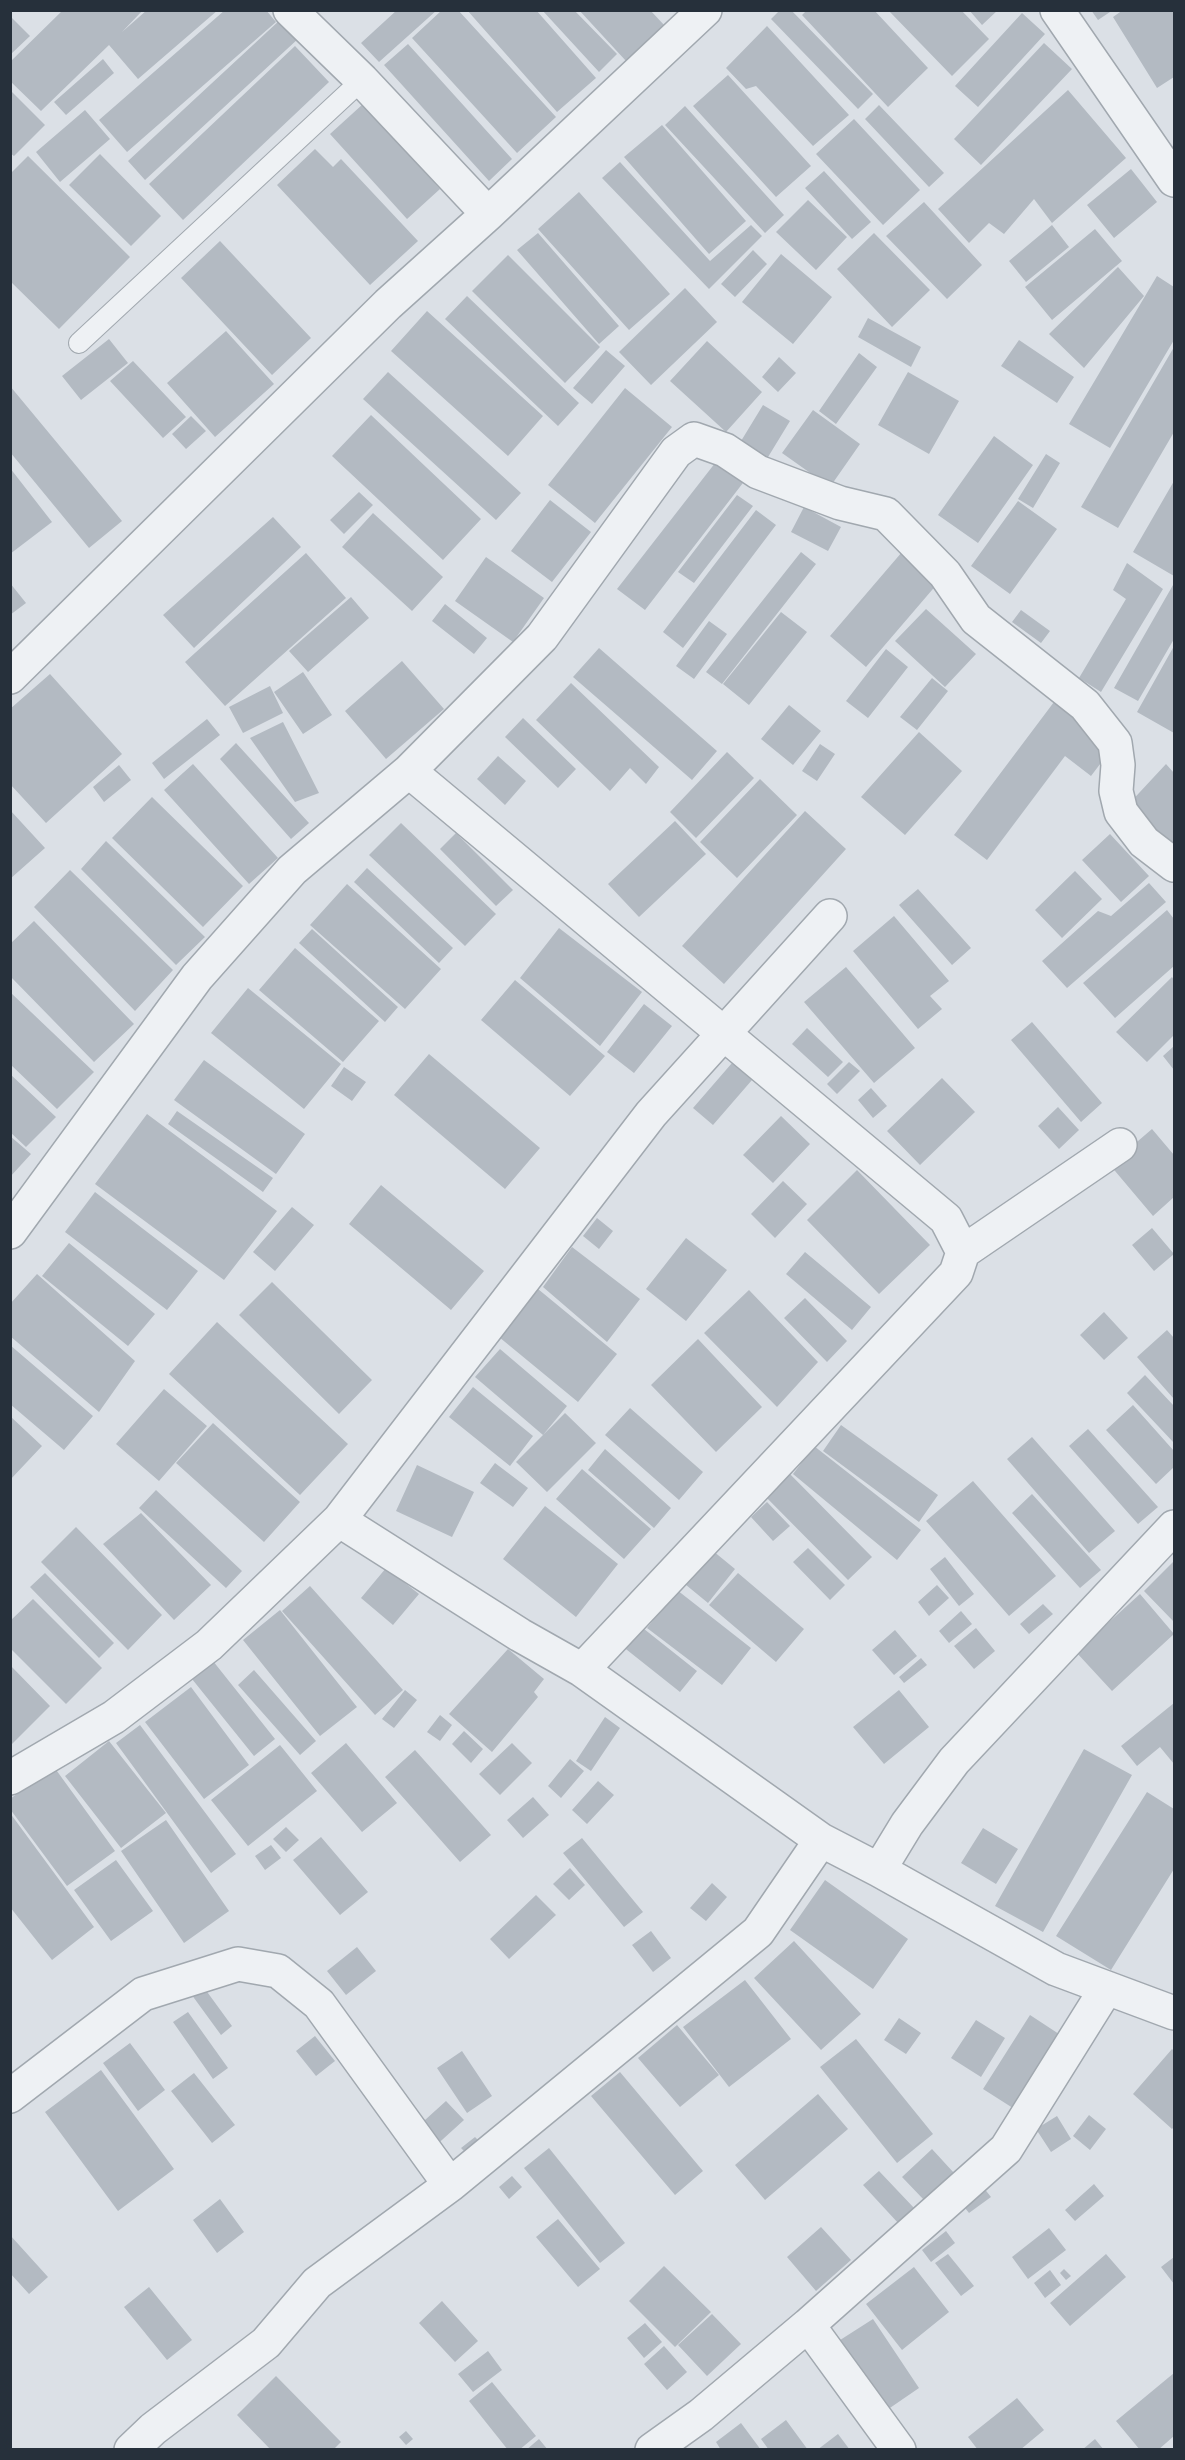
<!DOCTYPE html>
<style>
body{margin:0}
#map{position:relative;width:1185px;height:2460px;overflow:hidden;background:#dbe0e6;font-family:"Alegreya Sans",sans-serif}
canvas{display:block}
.frame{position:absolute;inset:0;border:12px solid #26303b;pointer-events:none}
</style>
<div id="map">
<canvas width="1185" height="2460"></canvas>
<div class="frame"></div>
</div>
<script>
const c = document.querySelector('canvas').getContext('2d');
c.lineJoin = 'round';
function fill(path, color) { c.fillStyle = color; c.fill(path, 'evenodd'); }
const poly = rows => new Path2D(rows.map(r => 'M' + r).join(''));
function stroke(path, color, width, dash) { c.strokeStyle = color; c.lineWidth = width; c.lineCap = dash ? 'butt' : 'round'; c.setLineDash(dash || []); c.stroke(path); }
const building = poly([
 [63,10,143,10,122,32,147,10,218,10,138,79,109,45,41,111,10,81,10,62],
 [225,10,266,10,276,22,127,152,99,120],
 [397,10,437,10,379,62,361,43],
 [442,10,458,10,556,117,517,153,412,38],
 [467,10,536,10,596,78,557,112],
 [542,10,574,10,617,54,599,72],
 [579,10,650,10,665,26,626,61],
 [780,10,791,10,873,94,858,109,771,19],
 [807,10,874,10,928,68,888,107,802,15],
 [888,10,961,10,989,39,952,76],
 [969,10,998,10,982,25],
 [1091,10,1113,10,1098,20],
 [1123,10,1174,10,1174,77,1157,88,1113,17],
 [1022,13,1045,34,978,107,955,86],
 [10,16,30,36,10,55],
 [281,19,299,38,145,180,128,161],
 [767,26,849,115,813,146,756,86,746,89,726,68],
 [1044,43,1072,69,981,165,954,139],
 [408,44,512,159,489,181,384,65],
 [295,46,329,82,183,220,149,184],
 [103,59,114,73,66,115,54,102],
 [728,75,811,166,776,197,693,106],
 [10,90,45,125,14,156,10,153],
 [1068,90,1126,158,1052,223,1034,199,1004,234,989,223,969,243,938,209],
 [363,104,440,189,407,219,330,134],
 [879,105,944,173,929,187,865,119],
 [685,106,784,215,765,233,665,125],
 [85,110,110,139,60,182,36,152],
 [854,119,920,190,883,225,816,154],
 [662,125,746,221,709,254,624,157],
 [315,149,333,167,341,159,418,241,370,285,277,185],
 [100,154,161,216,131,246,69,185],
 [28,156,130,257,59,329,10,281,10,174],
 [620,162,710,261,751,225,762,236,709,289,602,178],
 [1131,169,1157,202,1114,238,1087,205],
 [824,171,871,222,852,239,805,188],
 [579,192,670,294,629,330,538,229],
 [808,200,847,237,816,270,776,232],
 [924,202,982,265,947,299,886,236],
 [1052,225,1069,247,1026,282,1009,261],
 [1095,229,1122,261,1052,320,1025,287],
 [538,233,619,326,599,344,517,250],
 [874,233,930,290,892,327,837,269],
 [220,241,311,338,272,375,181,278],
 [753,250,767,264,735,297,721,284],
 [781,254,832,297,793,344,742,302],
 [508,255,600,347,565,383,472,291],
 [1118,267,1144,296,1084,368,1049,334],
 [1157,276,1174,287,1174,340,1110,448,1069,424],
 [685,288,717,322,651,385,619,352],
 [467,296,579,403,558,426,445,319],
 [427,311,543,416,508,456,391,351],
 [868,318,921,347,911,367,858,337],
 [226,331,274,384,215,437,167,383],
 [109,339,128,363,81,400,62,376],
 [1019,340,1074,377,1057,403,1001,366],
 [707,341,762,392,726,432,670,381],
 [1174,347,1174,432,1118,528,1081,507],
 [606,350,625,366,592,404,573,388],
 [859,353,877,367,836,424,819,411],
 [779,357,796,373,778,392,762,377],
 [133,361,186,417,163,438,110,381],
 [388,372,521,493,496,520,363,399],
 [908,372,959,401,929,454,878,425],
 [10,386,122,521,89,548,10,452],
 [625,388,672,427,595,523,548,485],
 [763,405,790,421,765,462,738,446],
 [813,410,860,444,830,487,782,453],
 [371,415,481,519,443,560,332,456],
 [191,416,206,431,186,449,172,434],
 [994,436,1033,465,978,543,938,515],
 [1046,454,1060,463,1033,508,1018,499],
 [719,458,746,479,645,610,617,589],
 [10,468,52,522,10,554],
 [1174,481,1174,576,1133,552],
 [359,492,373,505,344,534,330,520],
 [737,495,753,506,694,583,678,572],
 [550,500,591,532,552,582,511,551],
 [1018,501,1057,529,1010,594,971,566],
 [804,507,841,527,828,551,791,532],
 [756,510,776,525,683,648,663,632],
 [373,513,443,577,412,611,342,547],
 [273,517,301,547,194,648,163,615],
 [801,552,816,564,722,684,706,672],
 [902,552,938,583,866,667,830,636],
 [306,553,346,598,225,706,185,662],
 [486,557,544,598,513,642,455,601],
 [1127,563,1163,589,1101,692,1079,678,1126,599,1113,590],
 [10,583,26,603,10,615],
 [1173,585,1174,639,1138,701,1114,688],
 [351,597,369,618,308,672,289,651],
 [445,604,487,638,474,654,432,621],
 [926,609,976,654,945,687,895,641],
 [1021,610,1050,631,1041,643,1012,622],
 [781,612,807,632,749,705,723,684],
 [709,621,727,634,694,679,676,666],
 [1174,646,1174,733,1137,712],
 [599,648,717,751,692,780,573,677],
 [886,649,908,667,868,718,846,701],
 [402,661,444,709,386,759,345,711],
 [303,672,332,715,303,734,274,692],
 [50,674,122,754,46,823,10,784,10,709],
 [932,678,948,691,917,730,900,717],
 [571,683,659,767,646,784,630,768,610,791,536,720],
 [270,686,283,713,243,733,229,707],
 [1054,702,1113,747,1091,776,1065,756,987,860,954,835],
 [789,705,821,731,793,765,761,739],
 [523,718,576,769,558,788,505,737],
 [207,719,220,735,164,779,152,763],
 [283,722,319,793,295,802,250,738],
 [919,732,962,771,905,835,861,797],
 [236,743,309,823,291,839,220,759],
 [820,744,835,754,817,781,802,771],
 [727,752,754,778,696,838,670,812],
 [498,756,526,781,505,805,477,779],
 [193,764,278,858,249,884,164,790],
 [1166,764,1174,773,1174,852,1126,807],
 [119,765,131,780,104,802,93,787],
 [760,779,797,815,737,878,700,842],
 [152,797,243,886,203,927,112,838],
 [10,810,45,848,10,879],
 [805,811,846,849,724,984,682,946],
 [675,821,706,854,639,917,608,884],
 [401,823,496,914,465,946,369,855],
 [456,833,513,890,496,906,440,849],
 [1110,834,1149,876,1121,902,1082,860],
 [106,841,205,937,176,965,81,869],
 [367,868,453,948,439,963,354,882],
 [70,870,173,970,135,1011,34,907],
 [1075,871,1102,899,1062,938,1035,910],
 [1149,883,1166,902,1067,988,1042,961,1098,911,1111,916],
 [347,884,441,969,405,1009,310,925],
 [918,889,971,948,952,965,899,905],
 [1167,910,1174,919,1174,966,1115,1018,1083,983],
 [894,916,949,981,930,996,942,1009,918,1029,853,951],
 [34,921,134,1024,94,1062,10,976,10,944],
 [559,928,642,992,600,1046,520,978],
 [312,929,398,1007,385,1022,299,943],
 [295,948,379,1021,343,1062,259,990],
 [846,967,915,1048,874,1083,804,1002],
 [1172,977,1174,980,1174,1035,1147,1062,1116,1032],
 [515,980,605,1056,570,1096,481,1020],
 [248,988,341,1064,304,1109,211,1033],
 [10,992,94,1072,57,1109,10,1064],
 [644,1004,672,1026,634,1073,607,1052],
 [1032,1022,1102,1103,1081,1122,1011,1040],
 [807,1028,843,1062,828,1077,792,1044],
 [1174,1046,1174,1070,1163,1056],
 [429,1054,540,1148,505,1189,394,1095],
 [204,1060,305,1134,276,1174,174,1100],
 [849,1062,860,1071,837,1094,827,1084],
 [732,1063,752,1080,713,1125,693,1108],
 [344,1067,366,1082,352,1101,331,1086],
 [10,1074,56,1117,26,1147,10,1132],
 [942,1078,975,1112,920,1165,887,1131],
 [871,1088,887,1106,873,1118,858,1100],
 [1058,1107,1079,1130,1059,1149,1038,1126],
 [177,1111,273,1178,263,1192,168,1124],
 [147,1114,277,1211,224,1280,95,1184],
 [781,1116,810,1144,773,1183,743,1155],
 [1152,1129,1174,1155,1174,1197,1153,1216,1110,1165],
 [10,1136,31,1154,10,1177],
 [857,1170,930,1245,879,1294,807,1220],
 [783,1181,807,1204,775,1238,751,1214],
 [381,1185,484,1271,451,1310,349,1224],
 [95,1192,198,1271,167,1310,65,1232],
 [292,1207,314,1225,275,1271,253,1252],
 [597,1218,613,1231,599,1249,583,1236],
 [1152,1228,1174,1254,1154,1271,1132,1245],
 [686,1238,727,1270,686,1321,646,1289],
 [69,1243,155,1314,128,1346,42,1276],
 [572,1247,640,1299,607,1342,543,1287],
 [805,1252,871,1307,852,1330,786,1274],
 [37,1274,135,1361,99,1412,10,1336,10,1304],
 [272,1282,372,1380,339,1414,239,1315],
 [538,1289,617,1354,578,1402,499,1337],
 [749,1290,818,1362,777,1407,704,1333],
 [805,1298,847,1341,827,1362,784,1318],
 [1104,1312,1128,1338,1104,1360,1080,1335],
 [217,1322,348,1444,300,1495,169,1374],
 [1167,1330,1174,1338,1174,1399,1137,1357],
 [698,1339,762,1407,716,1452,651,1385],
 [10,1345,93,1416,64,1450,10,1404],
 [500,1349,567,1406,543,1435,475,1377],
 [1145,1375,1174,1406,1174,1443,1127,1393],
 [473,1387,533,1436,510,1466,449,1417],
 [164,1389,207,1426,159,1481,116,1444],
 [1133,1405,1174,1451,1174,1467,1156,1484,1106,1430],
 [630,1408,703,1472,679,1500,605,1435],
 [565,1413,596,1443,547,1492,516,1462],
 [10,1416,42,1446,10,1480],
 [213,1423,300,1502,264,1542,176,1463],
 [841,1425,938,1495,919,1522,823,1451],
 [1088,1429,1158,1507,1138,1524,1069,1446],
 [1032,1437,1115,1531,1089,1553,1007,1459],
 [814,1446,921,1530,897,1560,793,1474],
 [605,1449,671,1508,654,1528,588,1470],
 [495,1463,528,1488,513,1507,480,1483],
 [417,1465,474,1492,452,1537,396,1511],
 [784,1468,872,1557,848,1580,760,1491],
 [582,1469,651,1529,624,1559,556,1499],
 [973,1481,1056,1576,1009,1616,926,1521],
 [156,1490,242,1571,226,1588,139,1508],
 [1032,1494,1101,1570,1080,1588,1012,1513],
 [767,1502,790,1526,773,1541,751,1517],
 [545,1506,618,1564,576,1617,503,1559],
 [141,1513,211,1585,174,1620,103,1544],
 [76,1527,162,1615,128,1650,41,1562],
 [707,1546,735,1569,708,1603,680,1580],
 [808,1548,845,1585,830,1600,793,1562],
 [945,1557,974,1594,959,1606,930,1569],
 [1174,1561,1174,1622,1144,1591],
 [386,1568,419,1594,393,1625,361,1598],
 [45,1573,114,1643,99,1658,30,1587],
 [738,1573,804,1629,776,1662,709,1605],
 [937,1585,949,1598,929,1616,918,1602],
 [310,1586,403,1690,375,1715,282,1611],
 [677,1590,751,1648,722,1685,647,1628],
 [1140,1594,1174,1634,1112,1691,1076,1652],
 [33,1599,102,1668,66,1704,10,1648,10,1621],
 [1043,1604,1053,1614,1029,1634,1020,1624],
 [280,1610,357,1707,320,1736,243,1640],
 [961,1611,972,1624,949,1643,939,1631],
 [634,1621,697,1671,680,1692,617,1642],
 [976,1628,995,1651,974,1669,954,1646],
 [895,1630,917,1656,894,1675,872,1650],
 [508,1649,544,1679,534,1692,538,1697,492,1752,449,1714],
 [921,1658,927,1665,904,1683,899,1677],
 [213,1661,275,1739,254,1756,192,1679],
 [10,1665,50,1706,12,1744,10,1742],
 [254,1670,316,1741,300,1755,238,1685],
 [191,1687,249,1765,204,1799,145,1722],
 [405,1690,417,1700,394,1728,382,1719],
 [899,1690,929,1727,884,1764,853,1727],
 [1174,1703,1174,1764,1160,1747,1137,1766,1121,1746],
 [440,1715,452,1725,440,1741,427,1732],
 [605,1717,620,1728,591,1771,576,1761],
 [140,1725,236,1854,211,1873,116,1743],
 [464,1731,483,1749,471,1763,452,1744],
 [109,1741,166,1813,121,1848,65,1776],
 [346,1743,397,1803,362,1832,311,1773],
 [512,1743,532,1763,500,1795,479,1774],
 [280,1745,317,1791,248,1846,211,1800],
 [1084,1749,1132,1775,1043,1932,995,1906],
 [415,1750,491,1835,460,1862,385,1777],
 [570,1759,584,1771,561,1798,548,1786],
 [54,1767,115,1851,67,1886,10,1809,10,1799],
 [598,1781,614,1795,587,1824,572,1810],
 [1147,1792,1174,1809,1174,1869,1111,1970,1056,1936],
 [533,1797,549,1815,523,1838,507,1820],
 [10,1813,94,1927,52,1960,10,1907],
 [166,1820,229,1911,184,1943,121,1851],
 [286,1827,299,1840,286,1852,273,1839],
 [983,1828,1018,1849,996,1884,961,1863],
 [321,1837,368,1892,340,1915,293,1860],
 [582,1838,643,1912,624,1927,563,1853],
 [271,1845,281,1858,265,1870,255,1856],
 [116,1860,153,1911,111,1941,74,1890],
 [570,1868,585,1885,569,1900,553,1884],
 [825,1880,908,1939,873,1989,790,1930],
 [712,1883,727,1897,706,1921,690,1908],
 [536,1895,556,1915,509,1959,490,1939],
 [651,1931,671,1958,653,1972,632,1945],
 [794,1941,861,2014,821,2050,754,1978],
 [357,1947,376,1971,346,1995,327,1971],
 [197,1978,232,2026,221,2035,186,1987],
 [745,1980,791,2039,729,2087,683,2027],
 [188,2012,228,2068,213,2079,173,2022],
 [1030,2015,1062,2036,1016,2110,983,2089],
 [899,2018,921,2033,906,2054,884,2040],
 [976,2020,1005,2038,981,2077,951,2058],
 [677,2025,719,2075,680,2107,638,2058],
 [315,2036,335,2061,316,2076,296,2051],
 [856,2039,933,2134,897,2163,820,2067],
 [130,2043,165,2090,138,2111,103,2063],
 [1172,2049,1174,2051,1174,2127,1172,2129,1133,2094],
 [462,2051,492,2096,467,2113,437,2068],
 [101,2070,174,2169,118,2211,45,2112],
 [620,2072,703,2171,675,2195,591,2096],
 [194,2073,235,2125,212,2143,171,2091],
 [818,2094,848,2129,765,2200,735,2165],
 [446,2101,464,2120,432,2149,415,2129],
 [1089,2115,1106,2129,1090,2150,1073,2136],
 [1057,2116,1071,2139,1051,2152,1036,2129],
 [475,2137,481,2143,467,2154,461,2148],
 [549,2148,625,2243,600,2263,524,2168],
 [932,2149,954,2173,924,2200,902,2177],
 [879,2171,915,2209,899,2224,863,2185],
 [512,2176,522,2187,509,2199,499,2187],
 [979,2182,991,2197,969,2213,958,2199],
 [1094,2184,1104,2196,1075,2221,1065,2210],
 [220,2199,244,2232,217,2253,193,2220],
 [558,2219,600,2269,578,2287,536,2237],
 [821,2227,851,2260,816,2291,787,2257],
 [1049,2228,1066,2250,1028,2279,1012,2257],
 [946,2231,955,2243,931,2262,922,2250],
 [10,2235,48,2277,29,2294,10,2273],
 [948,2254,974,2286,961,2296,935,2263],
 [1106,2254,1126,2277,1070,2326,1050,2303],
 [1174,2257,1174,2284,1161,2267],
 [664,2266,711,2312,675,2347,629,2301],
 [914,2267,949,2312,902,2350,866,2304],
 [1064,2269,1071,2276,1066,2280,1060,2273],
 [1050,2270,1061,2285,1045,2298,1034,2283],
 [149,2287,192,2340,167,2360,124,2307],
 [442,2301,478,2341,455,2362,419,2323],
 [712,2314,741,2344,707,2376,678,2345],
 [873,2319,919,2388,884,2412,837,2342],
 [645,2323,662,2342,644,2358,627,2338],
 [664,2346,687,2372,667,2390,644,2364],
 [488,2351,502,2370,473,2392,458,2374],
 [1174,2373,1174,2436,1158,2450,1140,2450,1116,2421],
 [276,2376,341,2442,333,2450,271,2450,237,2415],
 [492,2382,536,2436,519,2450,508,2450,469,2401],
 [1017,2398,1044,2430,1020,2450,978,2450,968,2437],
 [786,2420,808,2450,769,2450,761,2439],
 [741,2423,761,2450,721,2450,716,2442],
 [406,2431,413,2439,406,2445,399,2437],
 [838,2434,850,2450,817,2450],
 [539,2439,548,2450,526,2450],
 [1095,2439,1104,2450,1082,2450]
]);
const service = poly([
 [79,343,362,80]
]);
const minor = poly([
 [290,10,362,80,488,214],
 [1057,10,1174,180],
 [10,677,388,304,488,214,705,10],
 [409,771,946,1219,963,1252,956,1273,582,1670],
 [10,1232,197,977,292,870,409,771,542,637,676,452,694,439,725,450,758,472,840,503,886,514,945,574,976,619,1085,705,1115,743,1118,765,1116,791,1121,812,1144,842,1174,865],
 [963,1252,1120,1145],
 [339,1520,520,1635,582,1670,821,1840,879,1870,1056,1969,1174,2013],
 [10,1778,114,1717,209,1645,339,1520,651,1114,830,916],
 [879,1870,907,1824,954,1761,1174,1527],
 [10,2096,143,1994,238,1964,278,1971,319,2004,450,2185],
 [808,2325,899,2450],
 [131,2450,153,2429,266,2343,317,2283,450,2185,758,1932,821,1840],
 [652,2450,701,2415,808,2325,1006,2149,1106,1989]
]);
fill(building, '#b3bac2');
stroke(service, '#a1a8af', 22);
stroke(minor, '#a1a8af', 36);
stroke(service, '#eef1f4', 20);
stroke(minor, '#eef1f4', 33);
</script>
